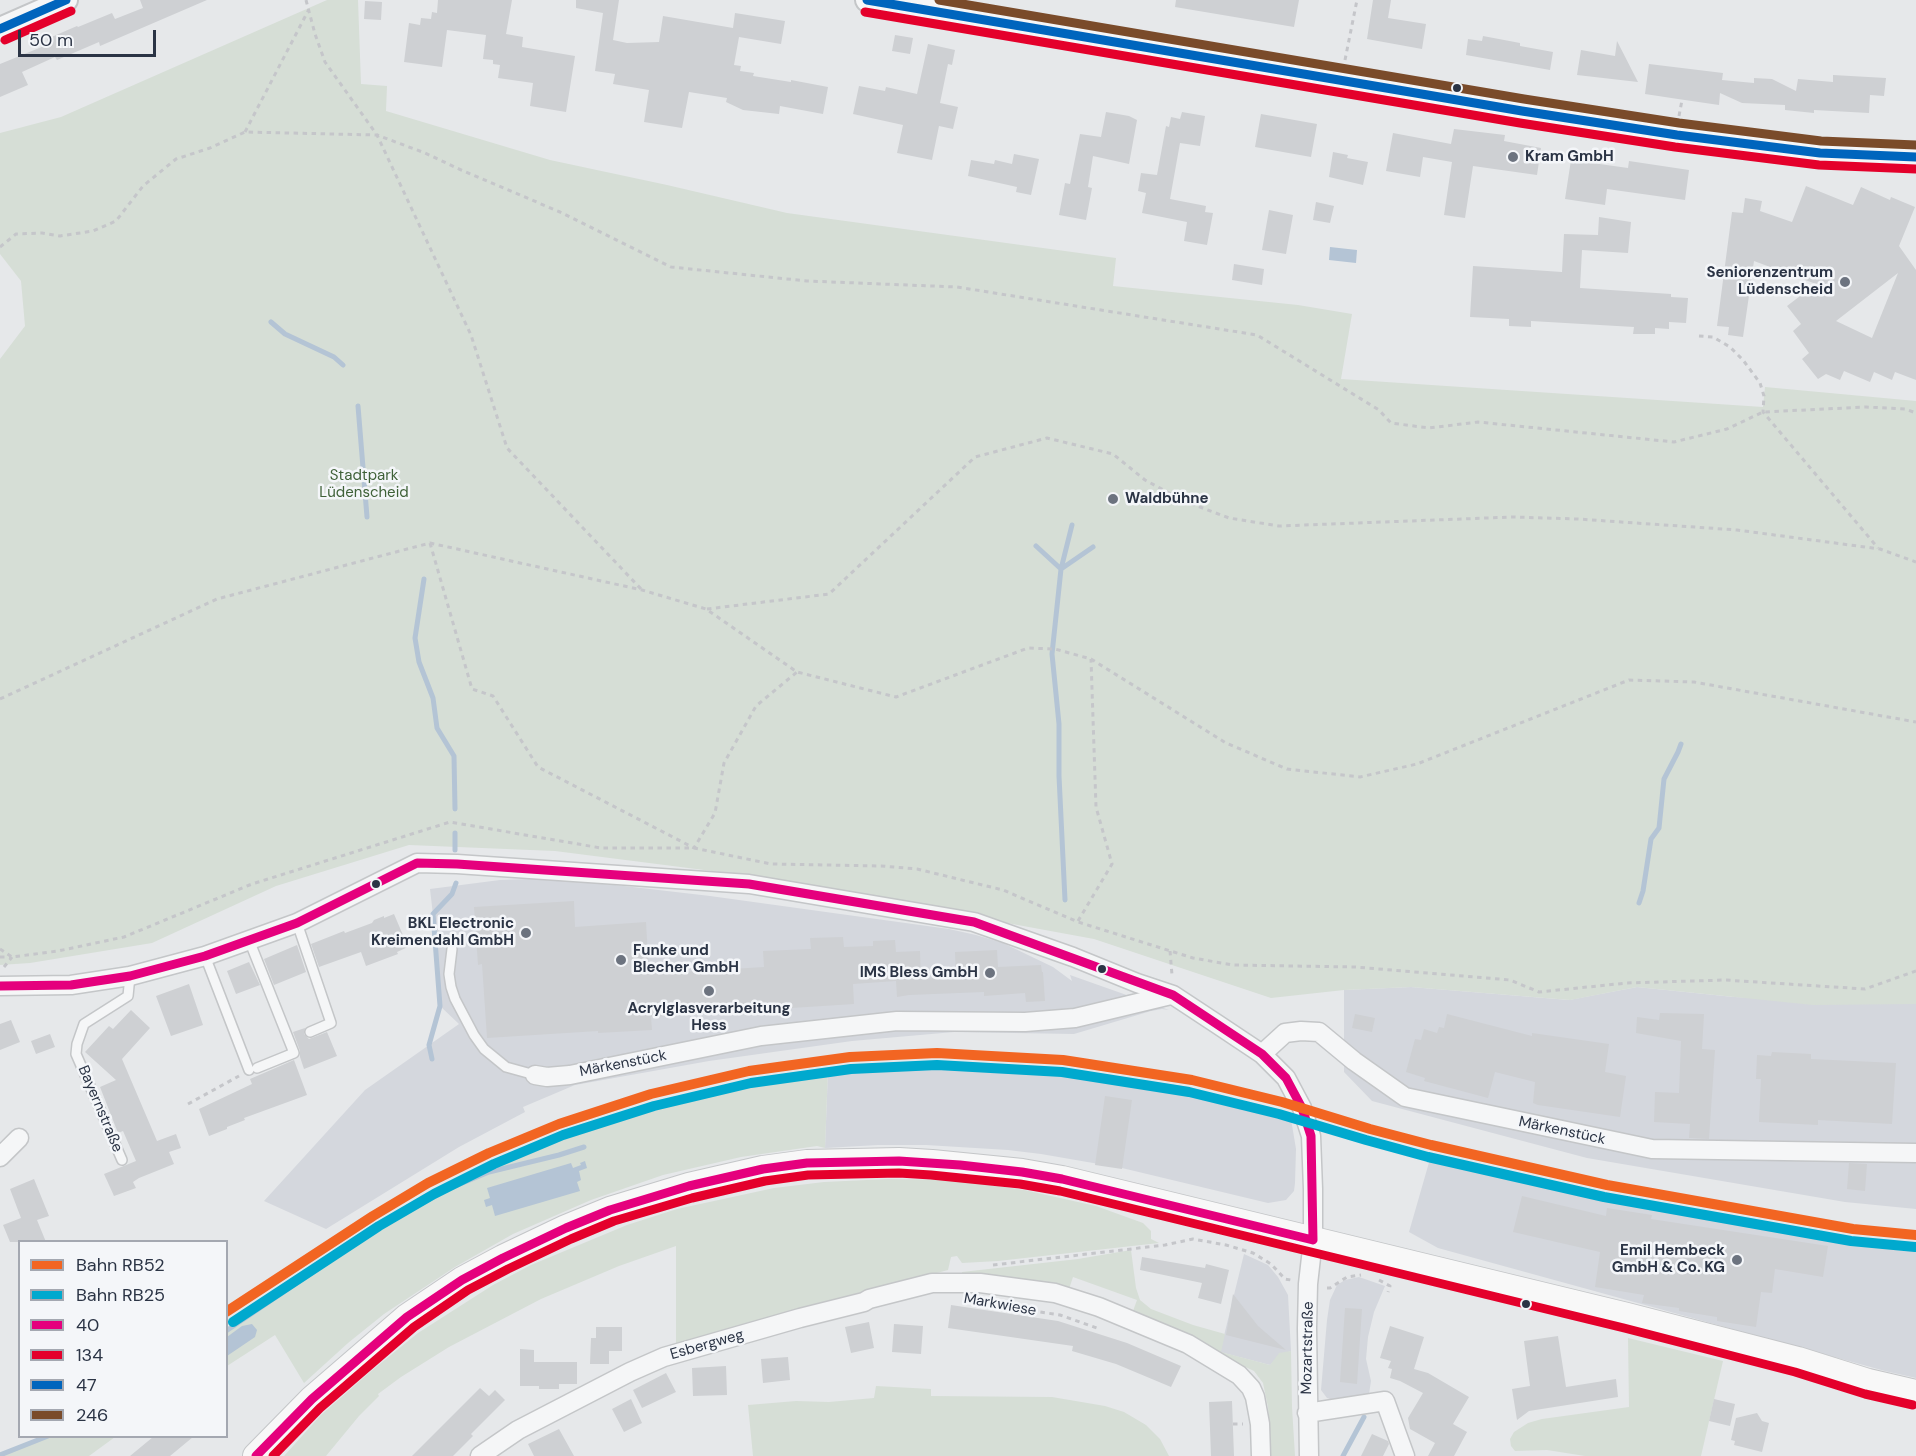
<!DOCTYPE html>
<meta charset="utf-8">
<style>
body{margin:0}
#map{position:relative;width:1916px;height:1456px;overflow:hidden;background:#e6e8ea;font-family:"DM Sans",sans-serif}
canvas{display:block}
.legend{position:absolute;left:18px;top:1240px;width:210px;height:198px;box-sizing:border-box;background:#f4f6f9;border:2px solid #a4a8b1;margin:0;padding:8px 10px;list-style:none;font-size:18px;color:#2b3445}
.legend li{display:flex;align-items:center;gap:12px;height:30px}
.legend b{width:30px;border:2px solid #a4a8b1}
.scale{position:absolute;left:18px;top:30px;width:138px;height:27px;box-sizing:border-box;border:3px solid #2b3445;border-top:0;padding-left:8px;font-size:18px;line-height:21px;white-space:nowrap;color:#2b3445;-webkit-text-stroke:4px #f4f6f9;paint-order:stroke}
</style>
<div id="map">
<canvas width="1916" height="1456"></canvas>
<ul class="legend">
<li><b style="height:8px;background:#f26522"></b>Bahn RB52</li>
<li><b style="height:8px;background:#00a9ce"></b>Bahn RB25</li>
<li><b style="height:8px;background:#e5007d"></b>40</li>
<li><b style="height:8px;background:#e4002b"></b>134</li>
<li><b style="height:8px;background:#0065bd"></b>47</li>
<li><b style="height:8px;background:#7a4b2a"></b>246</li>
</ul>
<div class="scale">50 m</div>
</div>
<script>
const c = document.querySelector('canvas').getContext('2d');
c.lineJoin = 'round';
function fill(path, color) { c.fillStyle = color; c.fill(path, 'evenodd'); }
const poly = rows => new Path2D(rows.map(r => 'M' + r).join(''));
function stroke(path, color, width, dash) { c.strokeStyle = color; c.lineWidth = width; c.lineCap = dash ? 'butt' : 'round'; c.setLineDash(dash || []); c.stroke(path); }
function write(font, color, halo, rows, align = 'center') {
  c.font = font + ' "DM Sans",sans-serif'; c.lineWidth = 5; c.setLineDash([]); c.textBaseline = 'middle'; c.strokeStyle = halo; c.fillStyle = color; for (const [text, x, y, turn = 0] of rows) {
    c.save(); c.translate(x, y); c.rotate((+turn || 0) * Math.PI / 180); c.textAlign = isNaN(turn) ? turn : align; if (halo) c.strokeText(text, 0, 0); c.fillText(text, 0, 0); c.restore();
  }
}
const built = poly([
 [532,879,581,881,710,896,949,929,976,935,1003,943,1053,967,1072,981,1070,975,1169,1010,1162,1009,1151,1011,1074,1034,954,1032,852,1041,709,1061,575,1085,523,1107,525,1112,459,1147,326,1229,264,1201,365,1090,459,1024,440,1006,436,941,430,889,500,880],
 [1411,987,1569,1000,1637,987,1734,997,1916,1004,1916,1209,1845,1202,1587,1158,1372,1101,1344,1072,1344,990],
 [960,1065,1093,1073,1190,1087,1291,1119,1296,1149,1295,1183,1294,1191,1286,1200,1268,1203,1122,1168,1041,1154,1008,1150,926,1145,878,1145,825,1148,828,1069],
 [1430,1159,1567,1192,1719,1216,1916,1251,1916,1378,1885,1371,1438,1248,1409,1232],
 [1244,1254,1268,1265,1278,1277,1288,1295,1291,1351,1288,1352,1270,1365,1220,1352],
 [1359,1277,1385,1286,1374,1312,1368,1337,1366,1359,1371,1381,1369,1394,1333,1400,1327,1398,1321,1390,1327,1320,1330,1300,1337,1285,1345,1280]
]);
const green = poly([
 [327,0,358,0,361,84,387,86,386,111,550,160,667,185,787,213,1116,258,1113,286,1298,305,1352,314,1341,379,1763,407,1765,387,1916,401,1916,1004,1813,1005,1637,987,1570,1000,1411,987,1344,990,1271,998,1094,939,751,876,555,851,409,845,276,886,152,943,30,963,0,965,0,359,25,326,21,281,0,254,0,133,61,117],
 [828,1069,825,1148,817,1146,741,1157,663,1175,591,1200,513,1234,455,1267,384,1314,348,1343,304,1383,275,1335,227,1366,227,1331,384,1224,448,1189,489,1172,493,1161,563,1133,650,1104,751,1080],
 [888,1179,959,1180,1024,1190,1096,1206,1143,1223,1151,1231,1151,1239,1159,1243,998,1261,962,1263,957,1256,951,1257,948,1270,800,1309,676,1345,676,1246,619,1266,541,1299,449,1347,401,1377,378,1394,379,1396,359,1416,326,1456,284,1456,321,1415,370,1372,418,1333,493,1285,531,1265,627,1225,677,1209,774,1188,824,1182],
 [1131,1250,1136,1288,1140,1300,1151,1309,1193,1325,1225,1334,1221,1352,1270,1365,1279,1353,1291,1351,1292,1407,1295,1456,1271,1456,1268,1407,1263,1383,1254,1371,1218,1354,1192,1337,1133,1311,1137,1300,1073,1277,1069,1289,962,1278,962,1272,1078,1259],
 [1628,1338,1723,1361,1701,1456,1585,1456,1547,1450,1515,1451,1511,1446,1510,1439,1514,1432,1528,1423,1542,1419,1629,1407],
 [876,1386,931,1389,931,1396,1052,1397,1105,1406,1124,1412,1146,1425,1160,1439,1169,1456,753,1456,748,1405,796,1401,829,1402,874,1398],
 [48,1437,115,1437,89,1456,0,1456]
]);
const water = poly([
 [1330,247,1357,250,1356,263,1329,260],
 [585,1161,587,1168,579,1171,581,1180,577,1182,580,1191,495,1216,492,1205,486,1207,484,1200,490,1198,487,1188,571,1163,573,1168,581,1165,580,1163],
 [252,1324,257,1330,255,1337,227,1356,227,1337,242,1326]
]);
const stream = poly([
 [271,322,285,334,334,357,343,365],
 [358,406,367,517],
 [1036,546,1061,569,1093,547],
 [424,579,415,638,419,662,433,698,437,728,454,756,455,809],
 [455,850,455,833],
 [1065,900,1059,776,1059,724,1052,654,1061,569,1072,525],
 [1639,903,1643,891,1651,839,1659,828,1664,779,1678,752,1681,744],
 [432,1059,429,1045,440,1006,433,914,452,894,456,883],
 [226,1331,384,1224,448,1189,489,1172,559,1155,584,1147],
 [0,1455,48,1436],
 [1343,1456,1364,1417]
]);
const building = poly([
 [140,0,207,0,100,46,99,42,57,60,55,57,22,72,28,85,0,97,0,64,49,44,47,39,77,26,78,27,112,13,115,19,143,8],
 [438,0,512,0,506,34,523,37,522,47,575,56,566,112,530,106,533,83,498,78,500,65,493,64,493,60,483,59,486,35,447,30,442,67,404,62,409,23,420,25,421,18,431,19,432,12,437,13],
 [576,0,619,0,613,40,627,43,659,42,663,16,733,28,735,13,785,21,781,44,739,37,734,65,741,66,740,71,754,73,753,76,791,82,791,80,828,87,823,114,780,106,779,114,743,110,726,102,727,98,689,92,682,128,644,122,649,90,613,84,615,74,595,71,603,13,576,8],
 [1176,0,1299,0,1294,27,1175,7],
 [1373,0,1391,0,1388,18,1426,24,1422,49,1367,39],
 [365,1,382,2,381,20,364,19],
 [895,35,913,38,910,54,892,51],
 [1483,36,1520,43,1520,46,1553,52,1550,70,1466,55,1468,39,1482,41],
 [1617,41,1638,82,1577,75,1581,50,1615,56],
 [928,44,955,50,952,65,948,64,940,103,958,107,953,129,939,126,932,160,897,153,903,125,853,114,859,86,885,91,886,87,917,94],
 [1649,64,1723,73,1722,80,1754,83,1754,78,1772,79,1796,91,1798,79,1833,82,1833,75,1886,78,1884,96,1870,95,1869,113,1814,110,1814,113,1785,110,1785,105,1742,103,1720,93,1719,105,1678,99,1645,94],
 [1106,112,1129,116,1137,120,1129,164,1093,156,1088,187,1092,188,1086,220,1059,215,1065,183,1070,184,1080,134,1101,137],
 [1182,112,1205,116,1200,146,1180,143,1170,199,1206,206,1205,212,1213,213,1207,245,1184,241,1187,222,1142,213,1146,193,1138,191,1141,173,1157,175,1166,126,1169,127,1171,117,1180,119],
 [1261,114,1317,124,1311,157,1255,147],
 [1454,129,1505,135,1504,141,1541,148,1537,175,1473,166,1465,218,1444,215,1452,162,1423,157,1420,177,1386,171,1393,133,1451,144],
 [1333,152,1348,155,1347,158,1368,162,1363,185,1329,177],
 [1014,154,1039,159,1031,195,1016,192,1017,187,968,176,971,160,994,164,995,160,1012,164],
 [1571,160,1628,168,1629,161,1689,170,1685,200,1607,189,1605,205,1565,199],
 [1806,186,1853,205,1861,187,1890,200,1891,197,1915,207,1899,246,1916,270,1916,380,1895,372,1892,380,1874,372,1870,382,1844,371,1840,380,1826,374,1818,379,1802,359,1809,353,1793,331,1801,324,1787,306,1816,284,1754,261,1743,337,1728,335,1729,327,1717,326,1732,212,1743,213,1745,198,1762,201,1760,211,1792,222],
 [1898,273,1872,338,1836,321],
 [1316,202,1334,206,1330,223,1313,220],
 [1269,210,1293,215,1286,254,1262,250],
 [1599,217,1631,222,1628,253,1582,250,1580,288,1671,294,1671,297,1688,298,1686,323,1669,322,1669,329,1655,328,1655,334,1633,334,1634,327,1531,321,1531,327,1509,326,1509,319,1470,317,1473,266,1562,272,1564,234,1598,235],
 [1234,264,1264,269,1262,285,1232,280],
 [574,901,575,927,646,922,649,974,764,967,763,951,811,949,810,938,843,937,844,947,873,946,873,941,895,940,896,952,920,951,921,979,956,977,955,952,997,950,998,967,1041,965,1042,972,1043,972,1045,1001,1026,1002,1025,993,984,996,984,992,909,995,897,997,896,981,853,984,854,1004,651,1017,652,1030,598,1033,598,1031,487,1038,482,964,478,965,474,907],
 [394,914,408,947,397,952,398,954,366,966,361,952,319,967,311,944,344,931,345,933,372,923,374,920,384,916,384,918],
 [297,945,306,972,274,985,264,959],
 [249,962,260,985,236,994,227,971],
 [189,984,203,1025,171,1036,156,996],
 [131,1010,150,1028,122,1059,157,1141,176,1134,181,1148,169,1152,174,1164,139,1178,133,1182,136,1188,114,1196,104,1174,136,1161,123,1131,118,1133,100,1087,116,1080,85,1052,109,1026,113,1029],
 [1660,1013,1704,1014,1702,1049,1715,1050,1709,1139,1689,1138,1690,1124,1654,1122,1655,1092,1679,1093,1681,1041,1636,1033,1637,1017,1659,1020],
 [1355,1014,1375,1018,1372,1032,1352,1028],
 [1447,1014,1532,1036,1532,1033,1609,1044,1605,1072,1626,1076,1620,1117,1538,1105,1533,1103,1535,1082,1495,1072,1488,1098,1424,1081,1425,1078,1406,1072,1415,1039,1421,1040,1424,1029,1437,1033,1439,1027,1444,1028],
 [11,1020,20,1042,0,1050,0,1024],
 [305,1028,304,1034,309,1039,327,1032,337,1056,304,1069,300,1057,300,1051,293,1032],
 [50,1034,55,1047,36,1054,31,1041],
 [1772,1052,1811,1054,1811,1059,1896,1063,1892,1124,1818,1120,1818,1125,1759,1122,1761,1079,1756,1079,1757,1055,1771,1056],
 [294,1060,307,1095,244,1118,245,1120,227,1127,227,1129,209,1136,199,1109,252,1084,250,1079],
 [1105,1096,1132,1100,1122,1169,1095,1165],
 [1849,1163,1867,1164,1865,1191,1847,1189],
 [34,1179,49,1216,37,1220,46,1242,10,1242,3,1225,21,1218,10,1189],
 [1522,1196,1606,1216,1607,1208,1652,1215,1651,1219,1828,1246,1823,1277,1775,1269,1772,1293,1761,1292,1756,1327,1717,1321,1717,1317,1679,1311,1679,1308,1642,1303,1644,1295,1595,1287,1600,1252,1513,1232],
 [1142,1257,1205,1268,1206,1264,1229,1270,1221,1304,1198,1298,1202,1283,1140,1270],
 [1233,1294,1258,1326,1286,1350,1226,1335],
 [951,1305,1058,1321,1127,1343,1181,1366,1171,1387,1116,1364,1072,1351,1073,1346,948,1328],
 [1345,1308,1362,1309,1357,1384,1340,1382],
 [869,1322,874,1348,851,1353,845,1327],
 [894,1324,923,1326,921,1354,892,1352],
 [1390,1326,1424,1337,1414,1369,1428,1373,1469,1397,1453,1424,1467,1432,1454,1456,1428,1456,1435,1443,1410,1429,1408,1418,1423,1393,1400,1381,1390,1378,1392,1369,1388,1368,1391,1361,1380,1358],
 [596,1327,622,1327,622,1351,609,1351,609,1364,590,1364,591,1338,596,1338],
 [1558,1336,1566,1387,1616,1379,1618,1397,1529,1411,1517,1420,1512,1389,1530,1386,1524,1341],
 [520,1349,534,1350,534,1362,577,1362,577,1384,559,1384,559,1389,539,1389,539,1386,520,1386],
 [788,1357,790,1380,763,1383,761,1359],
 [726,1366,727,1395,693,1396,692,1368],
 [666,1373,676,1392,642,1408,633,1390],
 [480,1388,489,1396,495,1390,505,1400,471,1434,473,1436,453,1456,412,1456],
 [631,1399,642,1423,624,1432,612,1409],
 [1714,1399,1735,1404,1730,1426,1709,1421],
 [1232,1401,1234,1456,1211,1456,1209,1402],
 [1757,1413,1762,1421,1769,1423,1762,1452,1734,1445,1735,1441,1731,1440,1736,1418],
 [559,1429,574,1456,534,1456,528,1444],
 [1372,1434,1388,1441,1389,1444,1383,1456,1361,1456],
 [153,1437,193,1437,170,1456,130,1456]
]);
const path = poly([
 [306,0,315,34,325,62,377,135,471,335,507,448,641,589],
 [1345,60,1357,0],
 [1679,116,1682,100],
 [245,132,308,11],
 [0,247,16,234,42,233,60,236,93,231,116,221,143,186,176,159,210,148,245,132,377,135,425,153,459,169,560,212,671,267,807,281,957,287,1257,335,1379,410,1391,423,1429,428,1478,422,1674,442,1727,429,1763,412,1866,407,1905,409,1916,413],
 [1699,336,1713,337,1730,347,1743,360,1760,383,1764,396,1763,412,1878,548],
 [430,543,472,689,493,696,538,767,694,848,715,813,724,763,756,706,797,672],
 [707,609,829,594,975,457,1047,438,1113,454,1145,480,1184,501,1229,518,1279,526,1513,517,1578,519,1737,530,1880,549,1916,562],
 [0,699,217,599,430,543,642,590,706,609,797,672,896,697,1028,648,1055,649,1091,659,1226,743,1287,769,1360,777,1417,764,1629,680,1694,682,1916,722],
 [1078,921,1112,864,1096,807,1091,659],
 [0,949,12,957,58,951,124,937,252,884,450,822,601,848,694,848,771,864,881,866,917,869,1003,890,1078,922,1193,958,1233,965,1355,967,1510,980,1539,992,1627,983,1725,980,1865,989,1916,971],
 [1170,951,1172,975],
 [0,957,10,957],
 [4,967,12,957],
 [188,1104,239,1076],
 [993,1265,1165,1245,1193,1239,1226,1245,1253,1253,1271,1264,1285,1279,1291,1280],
 [1379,1280,1390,1286,1388,1292],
 [1327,1288,1330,1288,1347,1277,1361,1275],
 [987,1304,1060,1315,1097,1328],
 [1233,1424,1243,1424]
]);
const service = poly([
 [297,923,331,1023,310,1032],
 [249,940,294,1053,257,1068],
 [452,949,449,974,451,987,455,999,474,1035,484,1049,506,1067,535,1075],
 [205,956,249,1070],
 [122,1160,76,1054,77,1044,84,1024,128,996,130,976]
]);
const minor = poly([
 [0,986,71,985,130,976,205,956,297,923,417,863,457,864,749,884,974,922,1073,957,1137,983,1173,995,1217,1024,1262,1054,1286,1078,1302,1108,1311,1136,1313,1189,1313,1240,1308,1284,1307,1328,1309,1456],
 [1262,1054,1285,1033,1301,1031,1319,1032,1354,1061,1405,1097,1652,1149,1916,1153],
 [535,1075,547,1077,570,1075,761,1036,897,1021,1025,1022,1075,1018,1171,995],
 [0,1157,19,1138],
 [1307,1413,1385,1401,1405,1456],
 [480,1456,518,1430,630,1372,664,1357,800,1318,864,1302,869,1299,932,1283,980,1283,1055,1293,1099,1307,1188,1344,1239,1375,1251,1388,1255,1397,1260,1424,1261,1456]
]);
const tertiary = poly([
 [867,0,1522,111,1677,135,1820,153,1916,157],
 [0,29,66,0]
]);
const secondary = poly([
 [256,1456,312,1399,407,1317,462,1280,503,1258,566,1228,610,1210,689,1186,763,1169,807,1163,899,1161,932,1163,1022,1172,1062,1179,1627,1316,1798,1360,1868,1382,1916,1393]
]);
const bus1 = poly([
 [0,986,71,985,130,976,205,956,297,923,417,863,457,864,749,884,974,922,1173,995,1262,1054,1286,1078,1302,1108,1311,1136,1313,1240],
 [256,1456,312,1399,407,1317,462,1280,503,1258,566,1228,610,1210,689,1186,763,1169,807,1163,899,1161,960,1165,1022,1172,1062,1179,1313,1240]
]);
const bus2 = poly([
 [865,12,1520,123,1675,147,1819,165,1916,169],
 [5,40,71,11],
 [273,1456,320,1408,414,1327,468,1290,508,1269,571,1239,614,1221,692,1198,765,1181,808,1175,899,1173,931,1175,1020,1184,1060,1191,1624,1328,1795,1372,1865,1394,1913,1405]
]);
const bus3 = poly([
 [867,0,1522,111,1677,135,1820,153,1916,157],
 [0,29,66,0]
]);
const bus4 = poly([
 [939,0,1524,99,1679,123,1821,141,1916,145]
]);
const rail1 = poly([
 [226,1312,373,1216,428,1183,489,1153,559,1124,651,1094,749,1071,850,1057,937,1053,1063,1060,1192,1080,1282,1102,1370,1129,1431,1145,1607,1185,1853,1229,1916,1235]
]);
const rail2 = poly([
 [233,1322,379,1226,434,1194,494,1164,563,1135,654,1106,751,1083,851,1069,937,1065,1062,1072,1189,1092,1279,1114,1366,1140,1428,1157,1604,1197,1851,1241,1915,1247]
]);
const markers = [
 [1457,88,5,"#2b3445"],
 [1513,157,6,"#6c737f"],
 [1845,282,6,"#6c737f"],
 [1113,499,6,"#6c737f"],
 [376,884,5,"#2b3445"],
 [526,933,6,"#6c737f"],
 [621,960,6,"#6c737f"],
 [1102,969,5,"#2b3445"],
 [990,973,6,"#6c737f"],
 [709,991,6,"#6c737f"],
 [1737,1260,6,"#6c737f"],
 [1526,1304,5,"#2b3445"]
];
const poiNames = [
 ["Kram GmbH",1525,157,"left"],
 ["Seniorenzentrum",1833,273],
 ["Lüdenscheid",1833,290],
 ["Waldbühne",1125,499,"left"],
 ["BKL Electronic",514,924],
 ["Kreimendahl GmbH",514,941],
 ["Funke und",633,951,"left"],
 ["Blecher GmbH",633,968,"left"],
 ["IMS Bless GmbH",978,973],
 ["Acrylglasverarbeitung",709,1009,"center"],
 ["Hess",709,1026,"center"],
 ["Emil Hembeck",1725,1251],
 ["GmbH & Co. KG",1725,1268]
];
const parkNames = [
 ["Stadtpark",364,476],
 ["Lüdenscheid",364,493]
];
const streetNames = [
 ["Märkenstück",623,1064,-11],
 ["Bayernstraße",100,1109,67],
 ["Märkenstück",1562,1131,12],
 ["Markwiese",1000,1305,10],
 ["Esbergweg",707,1345,-16],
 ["Mozartstraße",1308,1348,-89]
];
fill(built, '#d4d7dd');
fill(green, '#d6ded6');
fill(water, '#b4c4d5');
stroke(stream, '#b4c4d5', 5);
fill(building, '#ced0d3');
stroke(service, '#c4c6c8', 12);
stroke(minor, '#c4c6c8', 21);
stroke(tertiary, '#c4c6c8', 26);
stroke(secondary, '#c4c6c8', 28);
stroke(path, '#c5c6ca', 3, [4.5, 4.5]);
stroke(service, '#f5f6f7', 9);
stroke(minor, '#f5f6f7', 18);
stroke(tertiary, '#f5f6f7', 22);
stroke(secondary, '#f8f8f8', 26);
stroke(bus1, '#e5007d', 9);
stroke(bus2, '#e4002b', 9);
stroke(bus3, '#0065bd', 9);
stroke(bus4, '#7a4b2a', 9);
stroke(rail1, '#f26522', 10);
stroke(rail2, '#00a9ce', 10);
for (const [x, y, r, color] of markers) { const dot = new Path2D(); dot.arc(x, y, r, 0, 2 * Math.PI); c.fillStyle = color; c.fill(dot); stroke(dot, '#f4f6f9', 2); }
write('bold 15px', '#2b3445', '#f4f6f9', poiNames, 'right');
write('15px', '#3f6138', '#f4f6f9', parkNames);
write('15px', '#2b3445', '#f4f6f9', streetNames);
</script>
